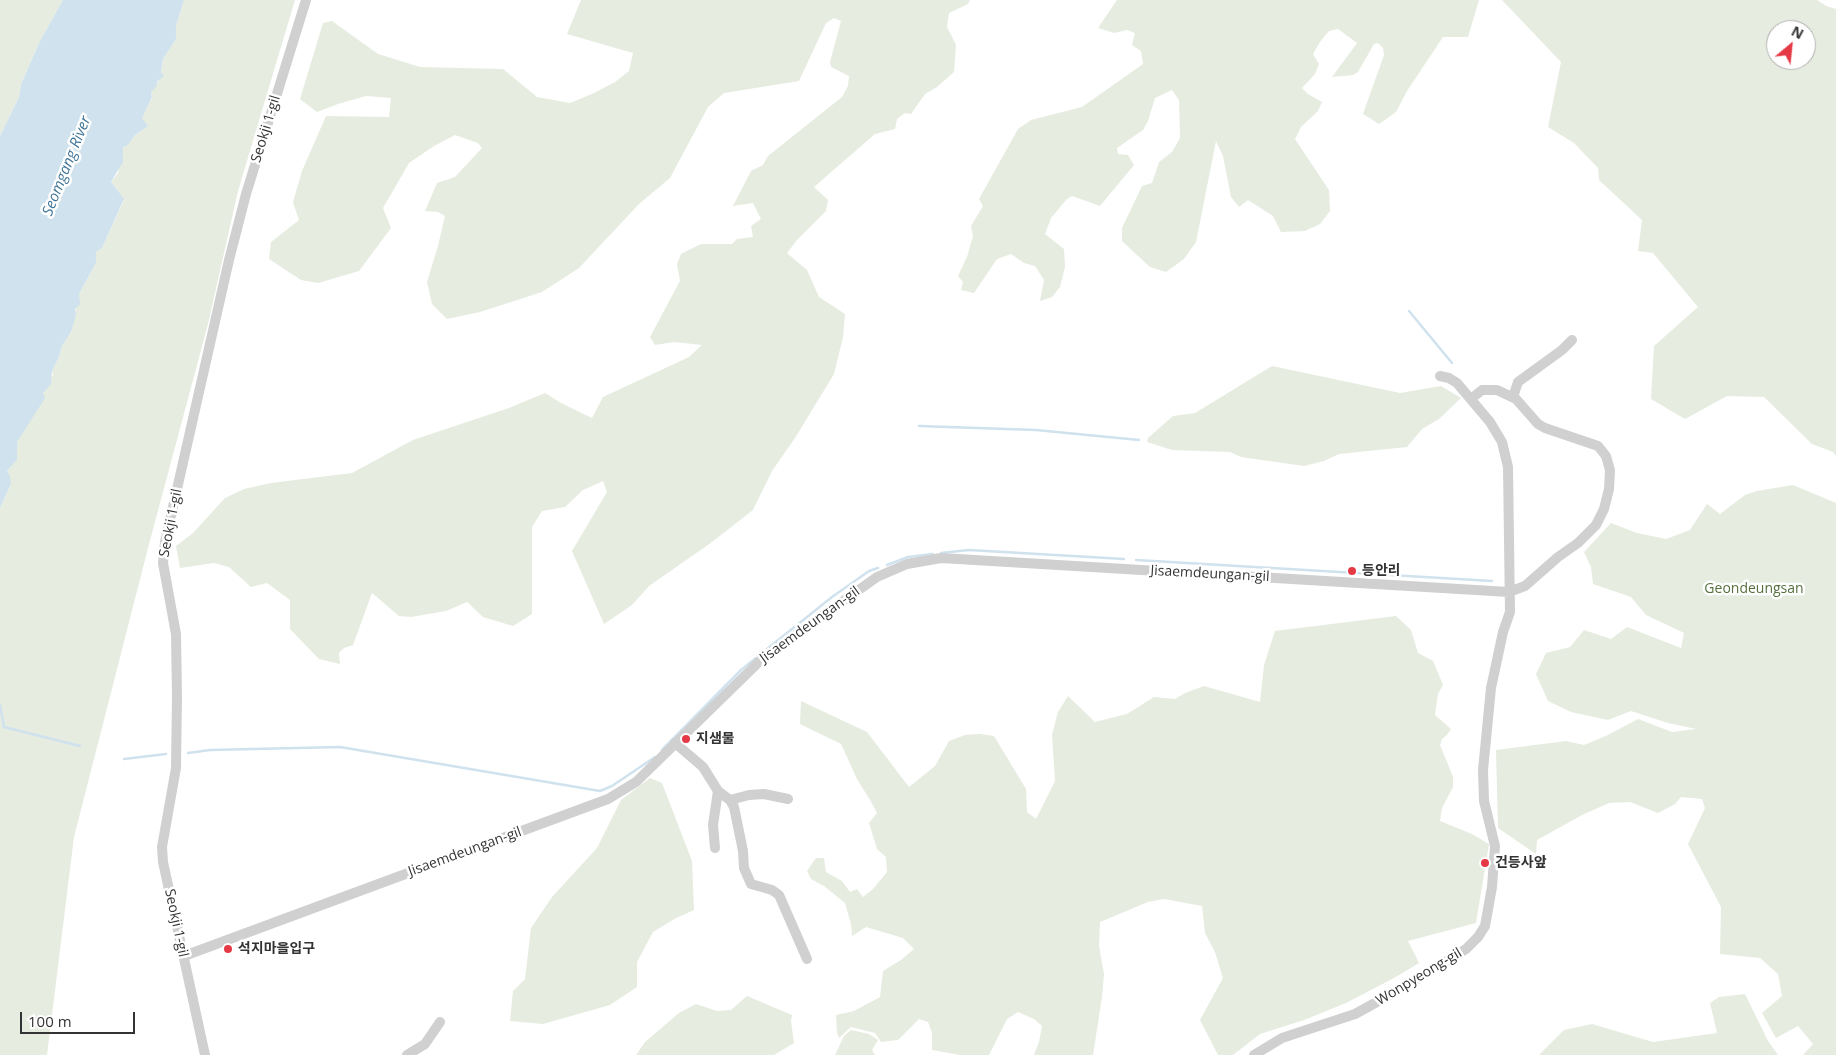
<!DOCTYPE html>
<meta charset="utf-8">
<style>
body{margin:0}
#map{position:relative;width:1836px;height:1055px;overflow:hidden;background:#fff;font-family:"Open Sans",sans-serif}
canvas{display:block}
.north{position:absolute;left:1766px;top:20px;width:50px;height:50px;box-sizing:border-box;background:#fff;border:1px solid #adadad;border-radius:50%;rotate:28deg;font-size:14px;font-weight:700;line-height:20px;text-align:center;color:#333}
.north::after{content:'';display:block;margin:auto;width:18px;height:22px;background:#e63946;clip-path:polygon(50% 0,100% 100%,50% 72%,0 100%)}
.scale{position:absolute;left:20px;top:1012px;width:115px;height:22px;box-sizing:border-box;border:2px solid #333;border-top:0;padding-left:6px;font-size:15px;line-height:18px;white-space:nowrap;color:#333;-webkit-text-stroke:4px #fff;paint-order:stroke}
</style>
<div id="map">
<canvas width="1836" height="1055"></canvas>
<div class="north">N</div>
<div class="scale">100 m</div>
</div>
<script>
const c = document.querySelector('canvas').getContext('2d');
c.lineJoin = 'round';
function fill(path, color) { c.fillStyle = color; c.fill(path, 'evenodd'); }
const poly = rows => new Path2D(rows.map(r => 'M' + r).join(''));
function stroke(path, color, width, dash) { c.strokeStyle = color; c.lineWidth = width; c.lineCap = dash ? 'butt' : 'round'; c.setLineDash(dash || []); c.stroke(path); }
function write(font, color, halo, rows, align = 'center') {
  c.font = font + ' "Open Sans","Noto Sans KR",sans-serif'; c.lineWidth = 5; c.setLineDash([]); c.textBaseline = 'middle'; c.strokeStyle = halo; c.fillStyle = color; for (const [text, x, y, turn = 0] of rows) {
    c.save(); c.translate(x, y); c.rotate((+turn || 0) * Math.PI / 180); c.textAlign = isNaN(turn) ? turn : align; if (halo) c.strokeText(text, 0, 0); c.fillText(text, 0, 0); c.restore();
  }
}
const green = poly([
 [0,0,63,0,41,39,21,84,19,97,0,136],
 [184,0,295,0,238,191,208,324,148,548,74,837,47,1055,0,1055,0,508,11,484,7,471,17,460,17,442,53,375,52,371,59,357,62,346,71,332,79,294,96,263,96,252,102,248,124,200,111,182,118,173,122,147,128,145,135,135,148,126,141,118,152,98,151,92,160,79,163,59,176,39,176,26],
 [581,0,970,0,968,4,949,13,947,27,956,45,954,72,937,87,925,94,911,114,905,113,897,119,895,129,875,134,814,187,828,200,826,211,797,240,787,253,807,270,819,297,845,314,843,337,834,374,795,438,772,471,753,510,712,542,649,586,632,605,604,624,572,551,607,492,603,481,583,490,565,507,542,511,532,527,532,614,513,626,483,617,467,602,446,611,411,617,399,616,372,593,353,645,344,648,339,653,340,664,319,659,290,629,290,600,267,583,251,587,229,567,214,563,180,568,176,546,193,533,225,498,244,489,271,483,352,473,413,440,509,408,545,393,561,403,592,418,603,397,689,357,702,345,674,342,655,345,650,337,680,281,677,264,681,254,701,244,732,244,737,239,753,237,751,226,761,219,753,203,733,206,751,171,763,165,768,156,842,97,848,86,849,76,831,67,830,62,841,21,834,18,826,23,799,81,724,93,708,107,670,178,639,204,579,268,542,292,480,312,447,319,432,304,427,282,438,246,445,216,438,212,425,211,437,183,455,177,482,148,478,143,455,135,434,146,409,163,383,208,391,228,359,271,318,283,301,280,269,259,271,242,299,220,293,202,302,171,326,116,389,117,391,98,366,96,338,104,317,112,300,99,323,23,332,21,378,54,420,67,503,69,537,97,570,103,592,94,615,82,629,71,633,53,567,34],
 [1117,0,1479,0,1468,37,1443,37,1407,91,1396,112,1379,124,1363,114,1384,55,1383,48,1378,43,1374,44,1358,72,1353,75,1332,77,1357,43,1338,29,1329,31,1320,42,1313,54,1319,64,1315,74,1302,88,1308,94,1322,102,1318,111,1301,127,1295,139,1329,190,1330,211,1320,224,1305,231,1281,232,1273,216,1248,200,1239,207,1231,197,1223,156,1216,141,1196,242,1184,259,1166,272,1150,267,1137,255,1122,241,1122,228,1142,186,1152,183,1159,162,1172,152,1180,138,1179,100,1172,90,1155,98,1148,121,1143,130,1117,148,1118,154,1128,155,1134,165,1100,206,1072,196,1066,200,1051,218,1045,234,1064,249,1065,267,1060,287,1052,297,1040,301,1044,280,1035,266,1024,263,1011,254,997,259,974,293,961,290,963,282,958,276,967,257,973,236,971,226,983,206,979,199,1018,129,1031,120,1082,107,1143,64,1141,51,1132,45,1135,33,1127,30,1114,33,1098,28],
 [1502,0,1817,0,1826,6,1836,9,1836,456,1833,452,1812,444,1764,397,1727,396,1685,419,1651,399,1654,346,1698,307,1653,253,1638,251,1642,220,1599,180,1598,168,1574,143,1548,127,1561,62],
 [1776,30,1806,30,1806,60,1776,60],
 [1272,366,1400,393,1441,386,1461,398,1439,419,1422,429,1407,447,1339,454,1324,461,1304,466,1241,457,1230,452,1172,450,1147,442,1148,438,1173,416,1195,413],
 [1793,485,1836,503,1836,1055,1803,1055,1813,1044,1798,1026,1776,1038,1762,1013,1782,996,1778,974,1760,958,1720,954,1721,907,1688,844,1705,808,1702,799,1681,797,1675,804,1658,813,1630,802,1609,803,1582,815,1537,840,1536,854,1498,828,1496,750,1566,741,1584,745,1608,735,1638,719,1672,732,1696,729,1668,723,1631,711,1608,720,1571,712,1548,701,1536,674,1546,653,1570,647,1584,630,1611,639,1627,627,1681,648,1684,633,1646,615,1631,597,1593,584,1591,567,1584,552,1611,523,1637,533,1666,539,1690,530,1707,504,1720,514,1745,495,1757,491],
 [1396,616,1411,630,1418,653,1433,661,1443,685,1438,694,1435,715,1451,729,1447,735,1442,739,1440,745,1453,777,1453,787,1442,808,1440,821,1472,834,1489,844,1476,923,1408,941,1419,963,1394,978,1346,1003,1304,1020,1260,1034,1233,1055,1218,1055,1200,1020,1223,978,1215,952,1205,933,1202,906,1164,899,1148,902,1100,922,1099,946,1104,974,1102,997,1093,1055,1034,1055,1039,1042,1042,1026,1034,1019,1018,1012,1007,1019,989,1055,960,1055,932,1050,932,1033,928,1022,919,1019,898,1040,881,1042,875,1033,851,1027,839,1038,837,1033,836,1015,854,1011,880,997,883,971,901,960,914,949,903,938,866,927,852,936,851,924,845,903,824,886,811,879,807,871,816,858,824,858,826,872,842,881,850,892,857,889,863,897,873,889,887,872,886,857,877,849,869,823,877,813,870,800,857,779,841,744,800,724,801,701,867,732,909,787,935,766,949,741,965,735,980,734,994,736,1026,789,1027,812,1036,819,1055,781,1052,735,1058,712,1068,696,1095,722,1127,714,1154,697,1175,699,1185,693,1204,686,1260,702,1264,665,1275,631],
 [650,778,662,783,692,861,694,910,676,918,653,932,637,962,637,987,610,1005,543,1024,510,1021,513,991,525,979,531,928,552,897,597,848,621,800],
 [1745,994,1768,1041,1778,1055,1539,1055,1564,1030,1592,1024,1653,1042,1717,1033,1710,1003,1719,997],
 [747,996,792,1015,791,1021,794,1043,774,1055,636,1055,645,1042,679,1013,696,1004,717,1011,731,1010],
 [851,1030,869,1034,878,1040,872,1050,875,1055,835,1055,844,1036]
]);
const water = poly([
 [63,0,184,0,176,26,176,39,163,59,161,72,164,76,157,82,156,87,151,92,152,97,142,118,148,126,135,135,128,145,123,147,123,162,111,182,124,199,102,248,96,252,96,263,79,294,80,304,75,309,76,315,71,332,62,346,59,357,52,371,51,384,43,393,45,398,17,442,17,460,7,471,10,476,11,484,0,508,0,136,19,97,21,84,41,39]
]);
const stream = poly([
 [1409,311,1452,363],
 [919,426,1036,430,1139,440],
 [941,553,969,550,1124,559],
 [1136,560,1492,581],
 [887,565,908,557,933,554],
 [767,649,832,597,869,571,878,568],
 [0,705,4,727,80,746],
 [662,750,741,670,756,658],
 [188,753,210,750,340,747,600,791,612,786,655,757],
 [124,759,166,754]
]);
const minor = poly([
 [1513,397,1518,382,1562,350,1572,340],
 [675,743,703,767,718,791,730,800,734,807,743,851,744,868,751,884,772,890,779,895,807,959],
 [730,800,749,795,764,794,788,799],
 [715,848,713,825,718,791],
 [184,956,608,799,636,782,763,658,877,577,907,564,941,558,1509,592,1525,586,1558,557,1578,543,1596,525,1604,509,1609,489,1610,470,1606,456,1598,446,1545,428,1538,424,1516,399,1497,390,1482,390,1471,399],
 [205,1055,163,862,162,847,176,768,177,696,176,634,163,563,165,542,229,260,246,194,306,0],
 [407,1055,425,1044,440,1022],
 [1254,1055,1282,1038,1355,1014,1406,986,1466,949,1478,937,1485,926,1492,887,1495,846,1484,801,1483,770,1491,688,1503,632,1510,612,1508,467,1502,442,1490,422,1457,383,1449,378,1440,376]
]);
const markers = [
 [1352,571,5,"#e63946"],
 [686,739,5,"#e63946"],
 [1485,863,5,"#e63946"],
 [228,949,5,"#e63946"]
];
const streetNames = [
 ["Seokji 1-gil",266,129,-73],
 ["Seokji 1-gil",171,523,-79],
 ["Jisaemdeungan-gil",1210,574,3],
 ["Jisaemdeungan-gil",810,625,-36],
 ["Jisaemdeungan-gil",465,852,-20],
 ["Seokji 1-gil",176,923,78],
 ["Wonpyeong-gil",1419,977,-31]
];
const poiNames = [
 ["등안리",1362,571],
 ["지샘물",696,739],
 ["건등사앞",1495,863],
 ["석지마을입구",238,949]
];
const parkNames = [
 ["Geondeungsan",1754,589]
];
const waterNames = [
 ["Seomgang River",67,166,-68]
];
fill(green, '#e6ecdf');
fill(water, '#cfe2ee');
stroke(stream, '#cfe2ee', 2.5);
stroke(minor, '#d0d0d0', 10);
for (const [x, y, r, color] of markers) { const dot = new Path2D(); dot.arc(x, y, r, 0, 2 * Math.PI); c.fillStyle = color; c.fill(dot); stroke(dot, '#fff', 2); }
write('14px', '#333', '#fff', streetNames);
write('bold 14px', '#333', '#fff', poiNames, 'left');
write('14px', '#56703f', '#fff', parkNames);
write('italic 15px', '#3f7597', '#fff', waterNames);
</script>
